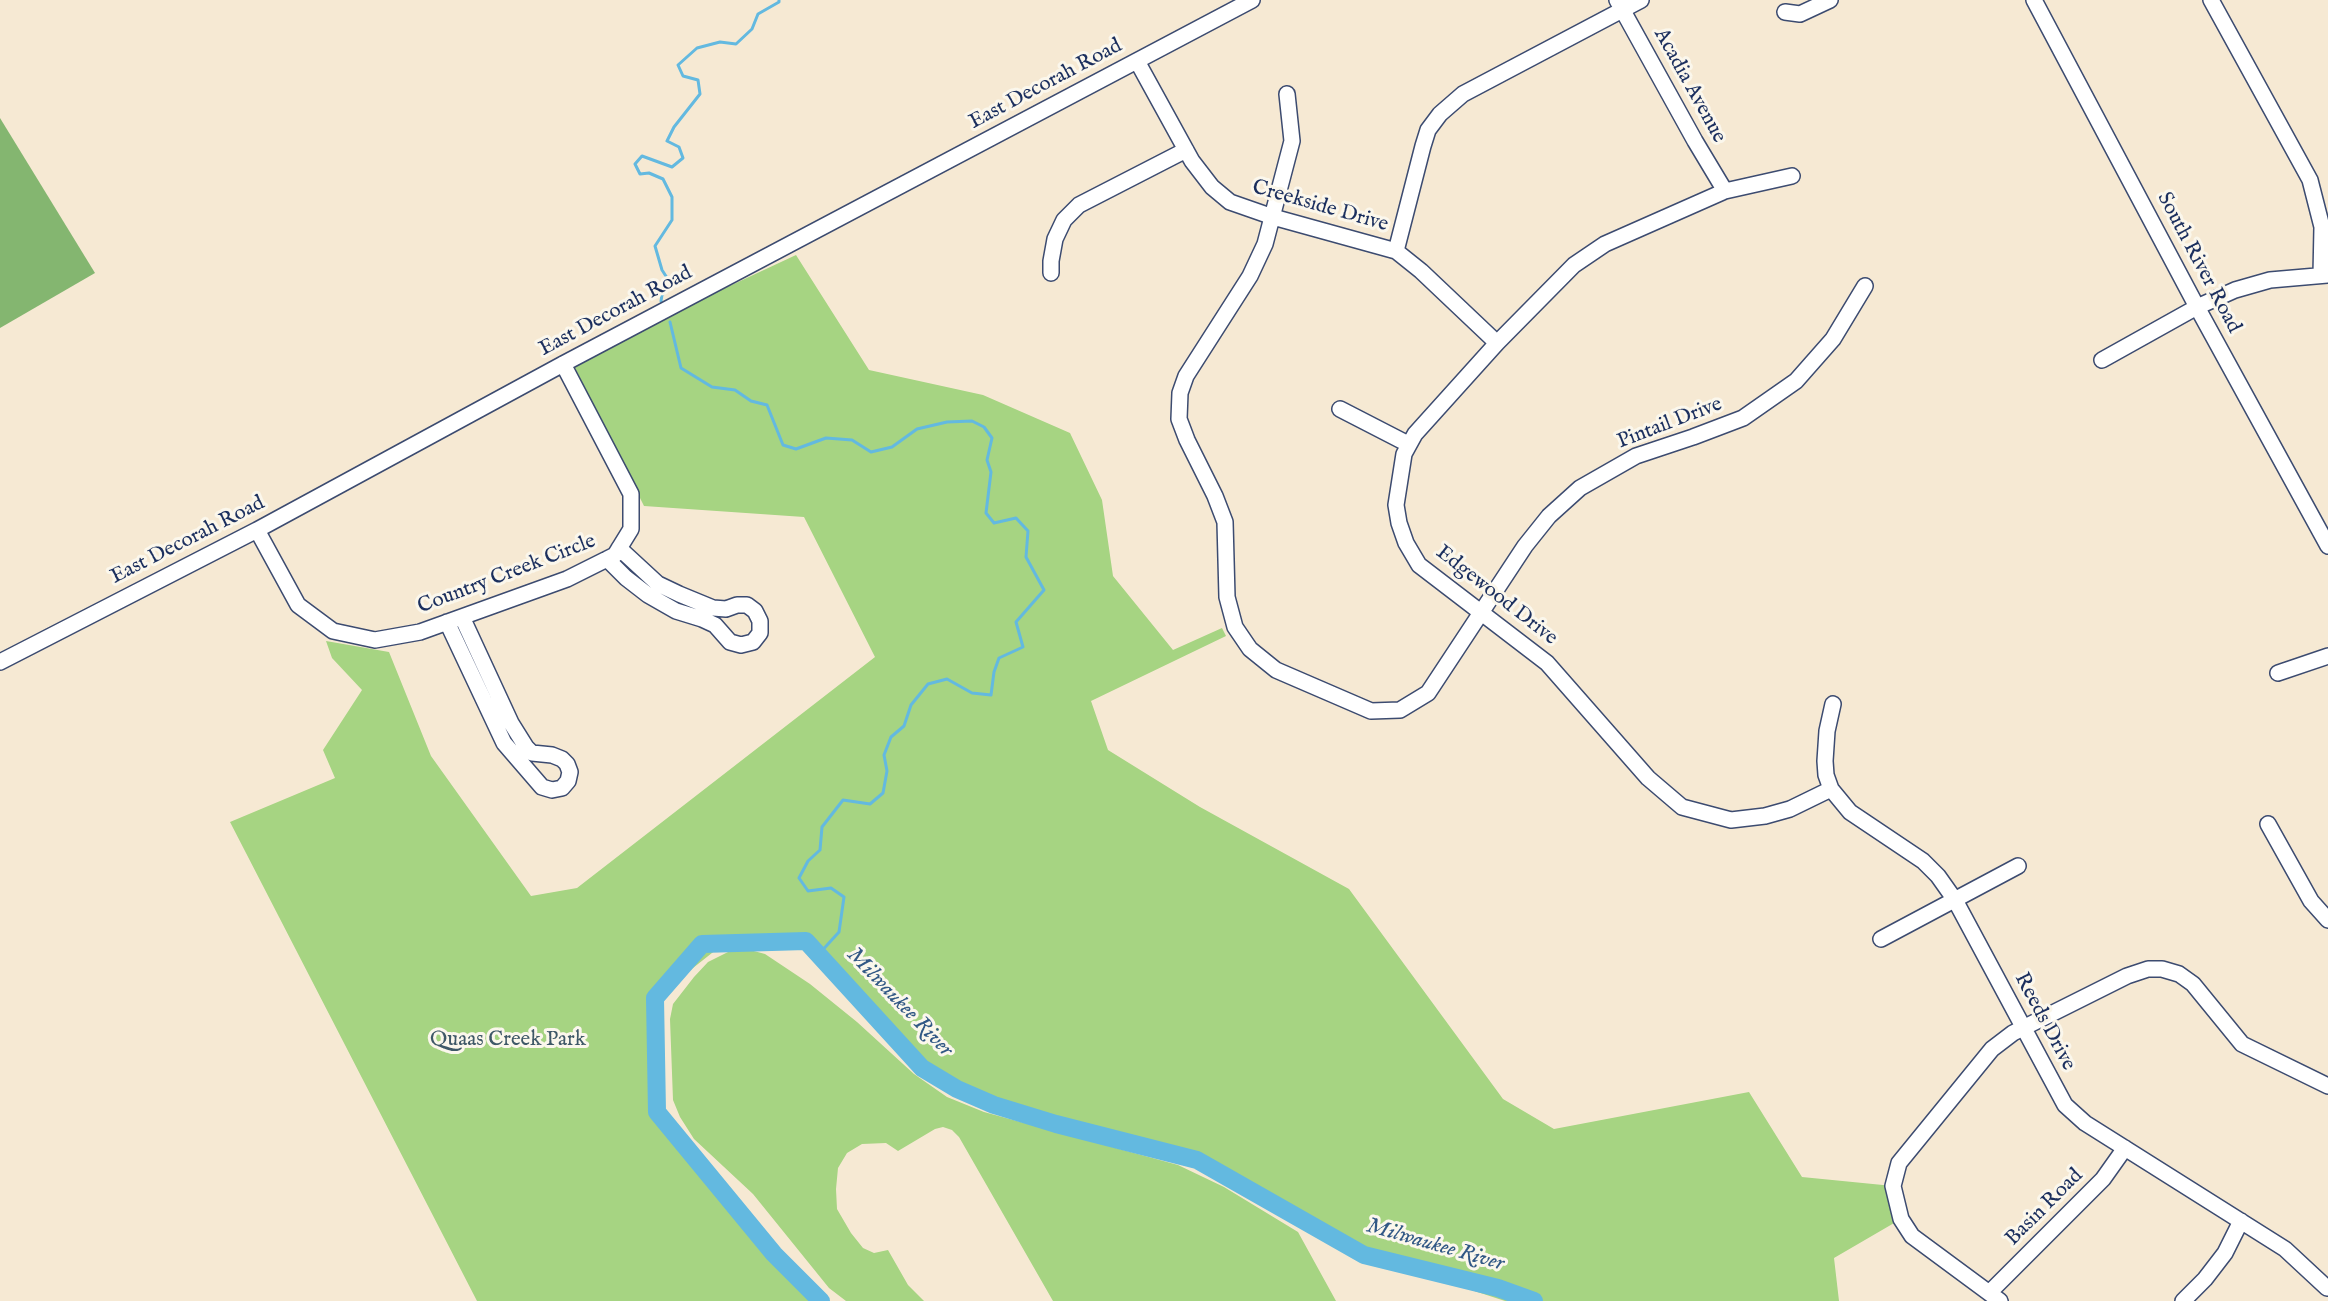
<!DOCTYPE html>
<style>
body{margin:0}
canvas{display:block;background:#f6e9d3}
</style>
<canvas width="2328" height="1301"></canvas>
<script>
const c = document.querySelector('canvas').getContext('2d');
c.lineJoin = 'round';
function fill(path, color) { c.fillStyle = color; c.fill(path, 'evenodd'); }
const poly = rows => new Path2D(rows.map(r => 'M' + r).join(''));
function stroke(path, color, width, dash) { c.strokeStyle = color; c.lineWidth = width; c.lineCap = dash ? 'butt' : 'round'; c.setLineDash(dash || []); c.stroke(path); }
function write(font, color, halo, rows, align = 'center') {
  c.font = font + ' "IM FELL English",serif'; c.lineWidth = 6; c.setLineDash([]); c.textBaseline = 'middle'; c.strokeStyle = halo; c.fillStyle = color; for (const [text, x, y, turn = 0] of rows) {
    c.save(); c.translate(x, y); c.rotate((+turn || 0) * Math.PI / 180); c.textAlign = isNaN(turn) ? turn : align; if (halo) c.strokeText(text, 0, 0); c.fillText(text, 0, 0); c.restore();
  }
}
const green = poly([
 [796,255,869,370,983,395,1070,433,1102,500,1113,576,1173,650,1222,628,1226,636,1091,701,1108,750,1200,807,1349,889,1503,1099,1554,1129,1749,1092,1802,1177,1893,1186,1901,1219,1834,1258,1839,1301,1505,1301,1364,1255,1197,1160,1056,1124,994,1105,957,1089,922,1068,805,941,717,949,655,998,657,1112,774,1254,821,1301,477,1301,230,822,335,778,323,750,362,690,332,658,326,641,389,652,431,756,531,896,577,888,875,657,804,517,644,506,571,360],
 [750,950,765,954,810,984,857,1022,914,1074,947,1097,984,1112,1178,1165,1224,1187,1298,1232,1336,1301,1053,1301,959,1137,952,1130,943,1127,935,1129,898,1151,886,1143,862,1144,847,1153,838,1168,836,1189,837,1209,851,1233,863,1248,874,1253,888,1250,908,1285,924,1301,846,1301,829,1288,753,1194,694,1139,680,1117,673,1100,670,1019,673,1004,694,977,708,962,728,952]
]);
const forest = poly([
 [0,118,95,273,0,328]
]);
const stream = poly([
 [661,301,662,295,671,284,662,270,655,246,672,220,672,197,663,179,649,173,640,174,635,164,642,156,672,167,683,158,679,147,667,141,674,127,700,94,698,80,683,76,678,65,697,48,720,42,736,44,752,29,758,14,779,2,779,0],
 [670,322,681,368,712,387,735,390,751,401,767,405,783,445,796,449,826,438,852,440,871,452,892,447,917,429,947,422,972,421,984,427,992,438,987,460,991,472,986,513,994,523,1016,518,1028,531,1026,557,1044,590,1016,622,1023,647,999,658,994,672,991,695,972,693,947,679,928,684,911,705,904,726,891,737,884,755,887,771,883,793,870,804,843,800,822,827,820,850,808,861,799,878,808,891,831,888,844,897,839,932,818,955]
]);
const river = poly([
 [821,1301,774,1254,657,1112,655,998,702,944,806,941,922,1068,957,1089,994,1105,1056,1124,1197,1160,1364,1255,1498,1288,1534,1301]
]);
const minor = poly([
 [1617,0,1695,141,1725,191],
 [2034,0,2197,307,2328,546],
 [2211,0,2310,180,2322,227,2321,275],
 [1785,12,1800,14,1830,0],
 [1137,61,1192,161,1212,187,1230,202,1273,217,1396,251,1421,271,1497,343],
 [1287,94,1292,141,1265,244,1250,276,1186,376,1180,393,1179,419,1187,440,1215,496,1225,522,1227,597,1235,627,1250,649,1276,670,1371,711,1400,710,1428,693,1525,546,1549,516,1580,488,1636,456,1693,437,1743,418,1796,381,1833,339,1865,286],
 [1792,176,1725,191,1605,244,1574,265,1497,343,1415,434,1404,454,1396,505,1399,523,1406,543,1419,565,1547,663,1648,778,1682,807,1731,820,1765,816,1790,809,1831,789],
 [1396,251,1423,146,1428,130,1440,114,1463,94,1641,0],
 [1051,273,1051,261,1055,239,1064,220,1079,205,1186,150],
 [2102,360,2197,307,2235,290,2270,280,2328,275],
 [1340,409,1408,444],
 [257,530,298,605,333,631,375,640,420,632,567,579,615,555,631,529,631,494,563,364],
 [607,559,626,578,648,595,676,611,702,619,715,625,730,642,741,645,753,642,760,633,760,621,755,611,747,605,737,605,726,609,713,608,679,594,658,584,619,548],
 [447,622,504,743,542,787,552,790,562,788,568,781,570,772,567,764,562,759,552,755,532,753,526,747,511,723,462,617],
 [0,662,257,530,563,364,1252,0],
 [2278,673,2328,656],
 [1833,704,1827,731,1825,761,1826,775,1831,789,1850,812,1923,861,1938,876,1955,900,2065,1105,2085,1123,2285,1249,2327,1288],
 [2268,824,2311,901,2328,920],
 [1881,939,2018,866],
 [1989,1293,2103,1179,2125,1148],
 [2000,1301,1912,1236,1901,1219,1893,1186,1899,1163,1992,1049,2013,1033,2127,976,2148,969,2162,969,2179,974,2193,984,2242,1044,2328,1086],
 [2183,1301,2205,1279,2225,1253,2241,1221]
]);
const streetNames = [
 ["East Decorah Road",1046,85,-28],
 ["Acadia Avenue",1689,86,61],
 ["Creekside Drive",1320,207,16],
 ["South River Road",2198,263,62],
 ["East Decorah Road",616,312,-28],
 ["Pintail Drive",1670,424,-21],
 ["East Decorah Road",188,541,-27],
 ["Country Creek Circle",507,575,-21],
 ["Edgewood Drive",1496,596,38],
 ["Reeds Drive",2044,1022,62],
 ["Basin Road",2045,1208,-45]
];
const parkNames = [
 ["Quaas Creek Park",508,1041]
];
const waterNames = [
 ["Milwaukee River",899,1003,46],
 ["Milwaukee River",1435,1246,16]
];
fill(green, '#a6d482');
fill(forest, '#84b670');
stroke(stream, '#63b9e0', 3);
stroke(river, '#63b9e0', 18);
stroke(minor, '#3c4b70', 18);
stroke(minor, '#fff', 15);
write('21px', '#1b2f5e', '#fbf7ec', streetNames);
write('21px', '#3e5867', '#fbf7ec', parkNames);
write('italic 22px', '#315885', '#fbf7ec', waterNames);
</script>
